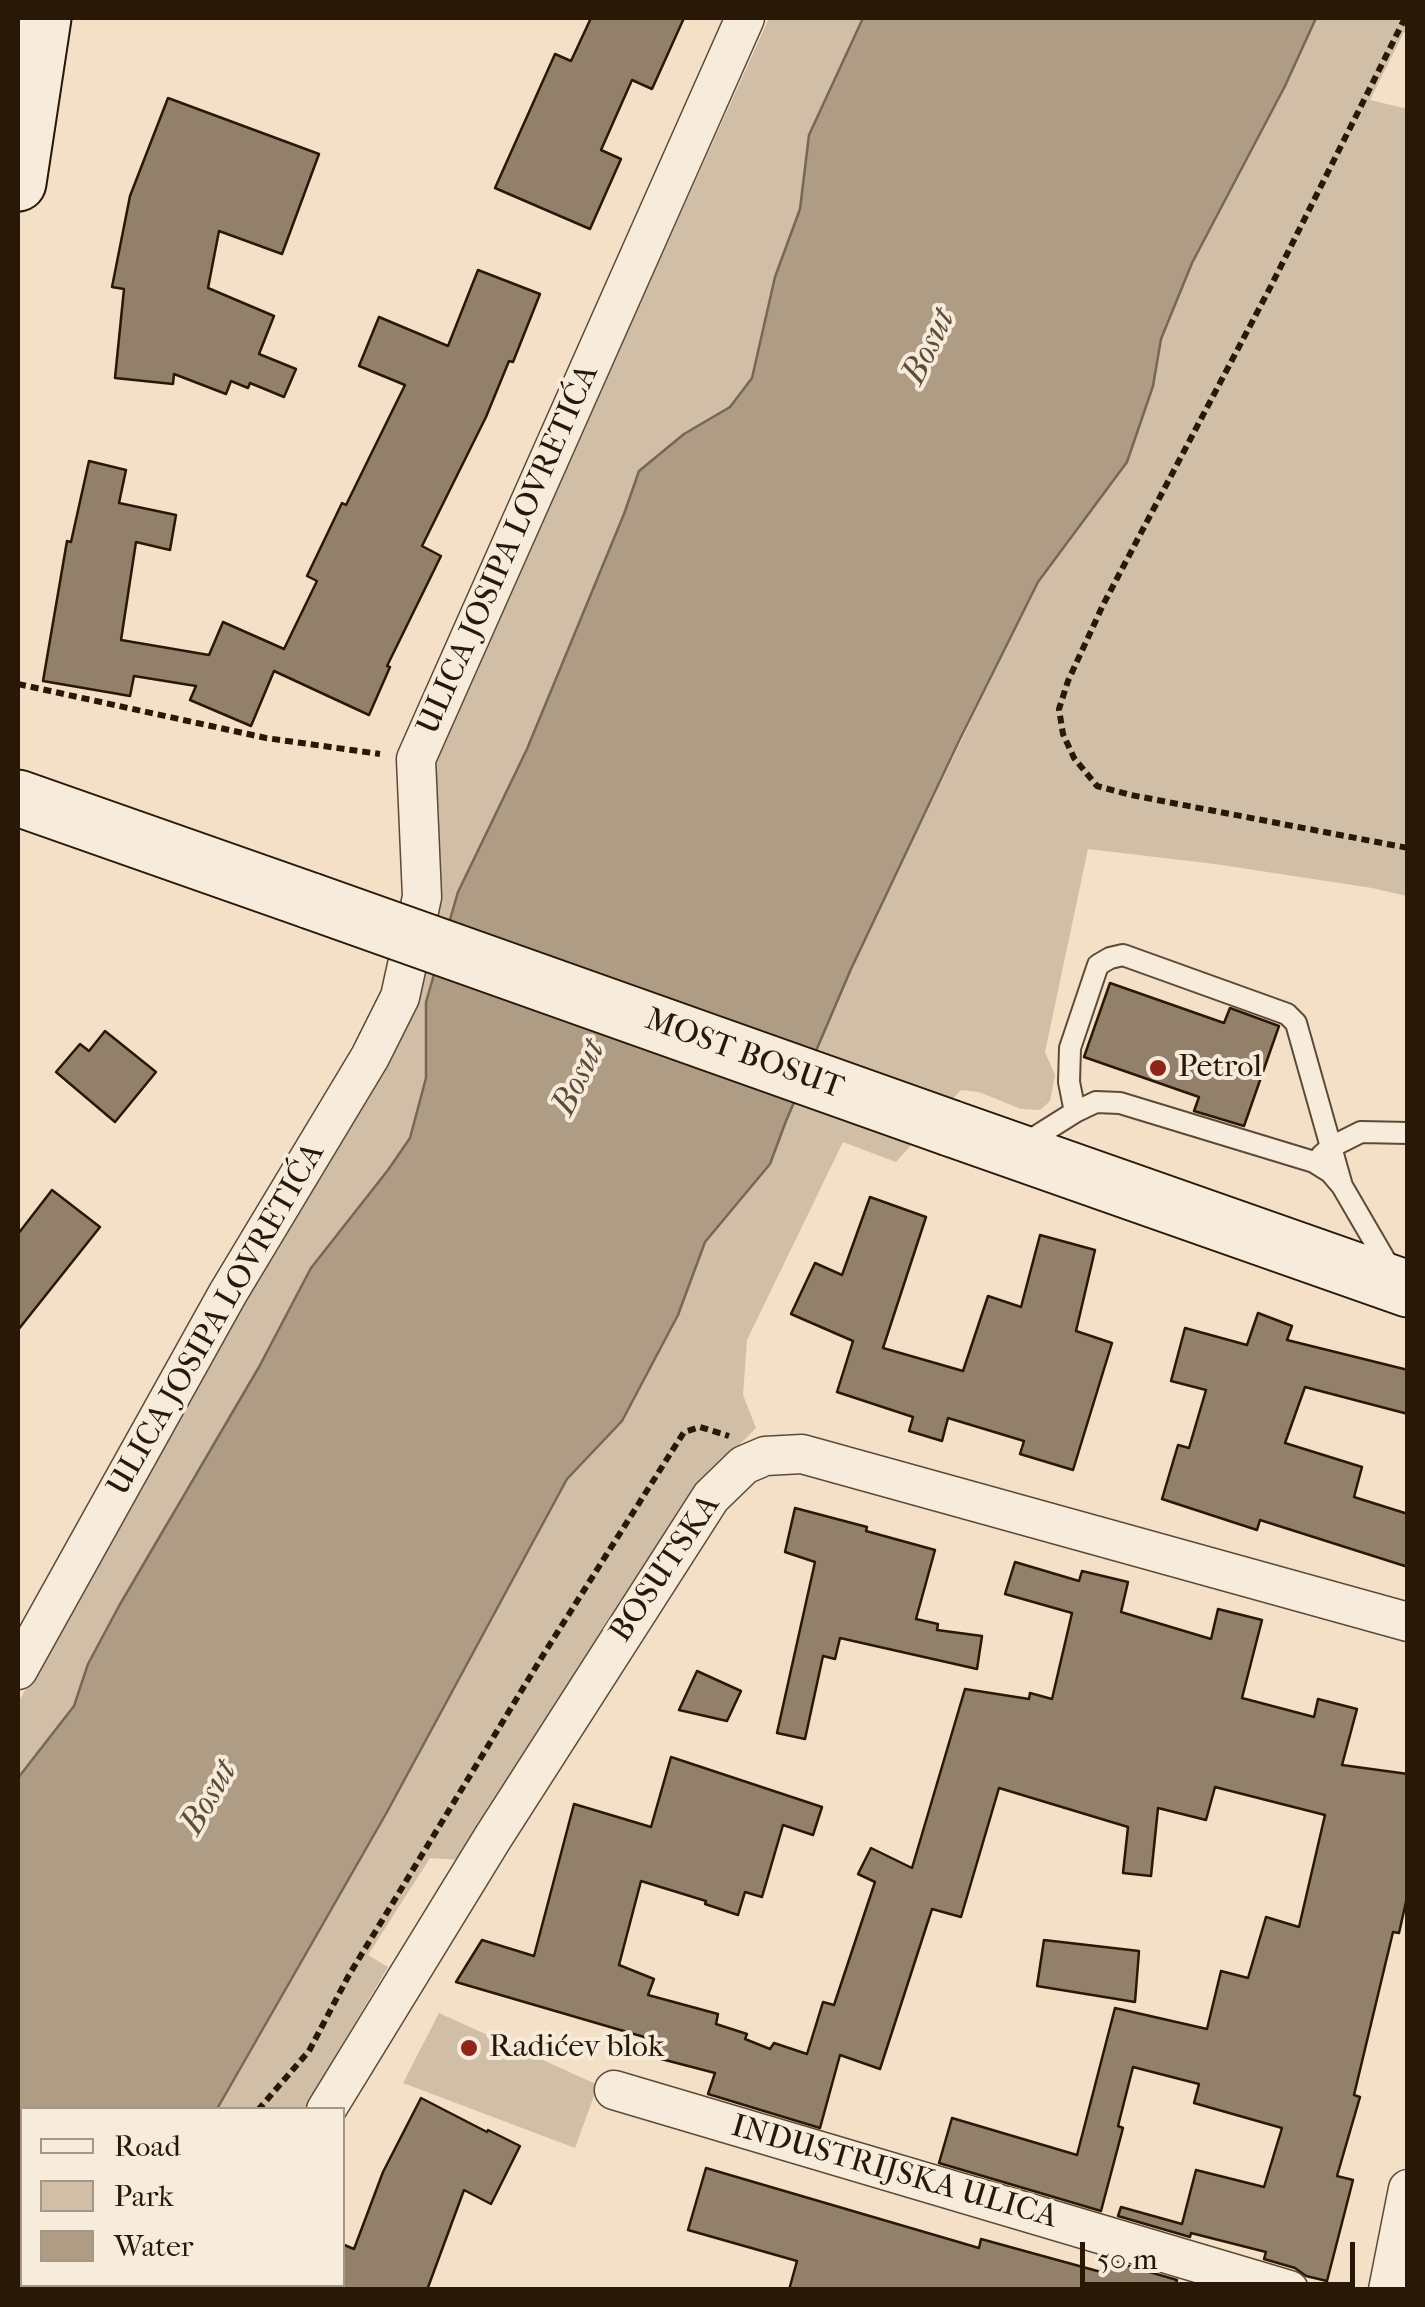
<!DOCTYPE html>
<meta charset="utf-8">
<style>
body{margin:0}
#map{position:relative;width:1425px;height:2307px;overflow:hidden;background:#f3e0c7;font-family:"IM FELL French Canon",serif}
canvas{display:block}
.frame{position:absolute;inset:0;border:20px solid #291805;pointer-events:none}
.legend{position:absolute;left:20px;top:2107px;width:325px;height:180px;box-sizing:border-box;background:#f7ebdb;border:2px solid #a59785;margin:0;padding:12px 18px;list-style:none;font-size:30px;color:#291805}
.legend li{display:flex;align-items:center;gap:20px;height:50px}
.legend b{width:50px;border:2px solid #a59785}
.scale{position:absolute;left:1080px;top:2242px;width:275px;height:45px;box-sizing:border-box;border:5px solid #291805;border-top:0;padding-left:12px;font-size:30px;line-height:35px;white-space:nowrap;color:#291805;-webkit-text-stroke:8px #f7ebdb;paint-order:stroke}
</style>
<div id="map">
<canvas width="1425" height="2307"></canvas>
<div class="frame"></div>
<ul class="legend">
<li><b style="height:12px;background:#f7ebdb"></b>Road</li>
<li><b style="height:28px;background:#d1bea6"></b>Park</li>
<li><b style="height:28px;background:#ae9c85"></b>Water</li>
</ul>
<div class="scale">50 m</div>
</div>
<script>
const c = document.querySelector('canvas').getContext('2d');
c.lineJoin = 'round';
function fill(path, color) { c.fillStyle = color; c.fill(path, 'evenodd'); }
const poly = rows => new Path2D(rows.map(r => 'M' + r).join(''));
function stroke(path, color, width, dash) { c.strokeStyle = color; c.lineWidth = width; c.lineCap = dash ? 'butt' : 'round'; c.setLineDash(dash || []); c.stroke(path); }
function write(font, color, halo, rows, align = 'center') {
  c.font = font + ' "IM FELL French Canon",serif'; c.lineWidth = 8; c.setLineDash([]); c.textBaseline = 'middle'; c.strokeStyle = halo; c.fillStyle = color; for (const [text, x, y, turn = 0] of rows) {
    c.save(); c.translate(x, y); c.rotate((+turn || 0) * Math.PI / 180); c.textAlign = isNaN(turn) ? turn : align; if (halo) c.strokeText(text, 0, 0); c.fillText(text, 0, 0); c.restore();
  }
}
const green = poly([
 [769,18,863,18,809,135,800,209,775,277,752,378,730,407,684,434,639,471,624,514,527,749,458,892,427,1002,426,1078,410,1138,388,1170,311,1268,259,1367,182,1495,88,1664,74,1706,18,1778,18,1703,239,1302,346,1121,392,1059,413,1001,428,773],
 [1312,18,1407,18,1407,32,1404,32,1370,100,1408,109,1407,896,1372,888,1215,864,1088,849,1045,1052,1055,1075,1050,1101,1040,1110,1021,1109,979,1092,961,1090,896,1162,843,1142,747,1340,743,1395,756,1428,697,1487,462,1860,430,1858,368,1955,388,1967,304,2109,216,2110,535,1541,567,1479,622,1421,678,1315,705,1242,770,1164,786,1121,851,969,1038,582,1127,462,1153,386,1161,339,1192,263],
 [439,2013,598,2085,575,2148,403,2083]
]);
const water = poly([
 [863,18,1316,18,1285,86,1192,263,1161,339,1153,386,1127,462,1038,582,959,741,851,969,786,1121,770,1164,705,1242,678,1315,622,1421,567,1479,387,1812,217,2109,22,2110,22,2284,116,2285,113,2289,18,2289,18,1778,74,1706,88,1664,119,1606,259,1367,311,1268,388,1170,410,1138,426,1078,426,1002,458,892,527,749,624,514,639,471,684,434,730,407,752,378,775,277,800,209,809,135,863,18]
]);
const building = poly([
 [591,18,684,18,652,89,632,80,601,150,621,159,590,229,495,188,555,54,571,61,591,18],
 [168,98,319,154,282,254,219,231,208,288,274,316,259,354,296,369,284,397,250,383,248,388,231,381,226,394,174,374,173,384,115,378,124,289,112,287,130,196,168,98],
 [478,270,540,294,513,362,509,361,486,417,422,546,441,556,387,666,390,667,369,715,274,671,251,726,190,700,196,686,134,676,130,696,43,681,67,541,71,542,89,461,126,470,119,503,176,515,170,550,136,542,121,640,209,655,223,622,284,649,317,581,307,576,342,503,346,505,405,385,359,366,379,317,448,346,478,270],
 [1110,983,1224,1023,1230,1008,1279,1026,1244,1126,1194,1111,1199,1097,1084,1057,1110,983],
 [105,1031,156,1072,115,1122,56,1072,80,1044,89,1051,105,1031],
 [52,1190,100,1227,18,1330,18,1234,52,1190],
 [870,1197,926,1217,883,1348,963,1371,988,1296,1021,1307,1040,1235,1095,1250,1076,1331,1112,1343,1073,1470,1020,1454,1024,1441,948,1418,942,1441,909,1431,913,1417,837,1392,853,1341,791,1314,815,1263,842,1275,870,1197],
 [1258,1313,1292,1326,1287,1340,1408,1370,1408,1414,1305,1387,1285,1443,1362,1467,1354,1497,1408,1514,1408,1567,1260,1520,1257,1530,1162,1499,1178,1445,1189,1448,1206,1390,1171,1381,1185,1328,1247,1345,1258,1313],
 [795,1508,867,1527,866,1531,935,1550,916,1619,938,1624,937,1630,982,1636,977,1669,840,1638,835,1659,823,1656,805,1739,777,1733,815,1562,785,1552,795,1508],
 [1015,1562,1079,1581,1082,1571,1128,1582,1121,1612,1211,1639,1218,1609,1262,1620,1242,1698,1314,1717,1318,1699,1357,1709,1342,1765,1408,1774,1408,1893,1399,1933,1393,1932,1354,2095,1360,2097,1337,2176,1353,2180,1327,2281,1306,2276,1295,2268,1264,2259,1266,2252,1191,2233,1190,2237,1118,2216,1121,2207,1182,2224,1196,2170,1264,2187,1282,2128,1194,2103,1199,2084,1133,2067,1118,2126,1123,2128,1101,2211,939,2163,952,2118,1077,2155,1115,2008,1207,2029,1221,1971,1248,1978,1266,1917,1299,1927,1325,1815,1215,1787,1206,1820,1158,1808,1151,1876,1123,1873,1128,1827,999,1788,961,1917,932,1909,880,2069,840,2055,820,2128,708,2094,715,2073,646,2055,651,2039,456,1982,482,1940,534,1956,574,1804,651,1827,671,1757,822,1807,813,1835,783,1825,762,1897,745,1892,738,1915,705,1904,706,1901,641,1881,619,1965,654,1979,648,1995,718,2014,716,2024,747,2034,745,2039,770,2049,774,2043,807,2054,823,2002,834,2005,875,1882,858,1874,871,1848,912,1868,965,1689,1029,1699,1030,1693,1052,1699,1072,1613,1005,1594,1015,1562],
 [697,1671,741,1691,727,1721,679,1710,697,1671],
 [1044,1940,1139,1951,1135,2002,1037,1986,1044,1940],
 [421,2098,487,2132,488,2130,520,2146,491,2204,464,2190,427,2290,342,2290,342,2244,354,2249,383,2172,421,2098],
 [706,2168,979,2248,981,2239,1101,2272,1105,2259,1177,2280,1174,2290,789,2290,797,2261,688,2230,706,2168]
]);
const path = poly([
 [1405,18,1271,286,1103,605,1068,681,1059,709,1063,734,1074,758,1097,786,1131,795,1408,848],
 [18,684,266,738,380,754],
 [258,2110,309,2051,349,1975,545,1652,684,1432,700,1427,729,1436],
 [156,2290,157,2284]
]);
const service = poly([
 [1075,1112,1069,1082,1070,1048,1098,965,1110,958,1123,955,1287,1014,1296,1023,1342,1186],
 [1021,1146,1075,1112,1096,1102,1120,1103,1314,1162,1330,1172,1342,1186,1392,1272],
 [1321,1156,1331,1147,1361,1132,1408,1133]
]);
const minor = poly([
 [18,1670,228,1293,370,1057,400,997,422,897,416,759,745,18],
 [614,2090,1289,2290],
 [326,2110,492,1839,711,1497,744,1465,765,1456,802,1454,1408,1622],
 [215,2290,218,2284],
 [1388,2290,1408,2189]
]);
const secondary = poly([
 [18,183,43,18],
 [18,798,311,901],
 [950,1128,1408,1289]
]);
const secondaryBridge = poly([
 [311,901,950,1128]
]);
const markers = [
 [1158,1068,10,"#8f2418"],
 [469,2048,10,"#8f2418"]
];
const streetNames = [
 ["ULICA JOSIPA LOVRETIĆA",509,550,-66],
 ["MOST BOSUT",744,1055,20],
 ["ULICA JOSIPA LOVRETIĆA",217,1320,-60],
 ["BOSUTSKA",666,1569,-56],
 ["INDUSTRIJSKA ULICA",894,2173,16]
];
const poiNames = [
 ["Petrol",1178,1068],
 ["Radićev blok",489,2048]
];
const waterNames = [
 ["Bosut",930,347,-64],
 ["Bosut",580,1078,-64],
 ["Bosut",210,1798,-60]
];
fill(green, '#d1bea6');
fill(water, '#ae9c85');
stroke(water, '#796752', 2.5);
fill(building, '#92806a');
stroke(building, '#291805', 2.5);
stroke(service, '#5c4a36', 24);
stroke(minor, '#5c4a36', 41);
stroke(secondary, '#291805', 59);
stroke(path, '#291805', 6, [8, 5]);
stroke(service, '#f7ebdb', 20);
stroke(minor, '#f7ebdb', 38);
stroke(secondary, '#f7ebdb', 55);
stroke(secondaryBridge, '#291805', 59, []);
stroke(secondaryBridge, '#f7ebdb', 55);
for (const [x, y, r, color] of markers) { const dot = new Path2D(); dot.arc(x, y, r, 0, 2 * Math.PI); c.fillStyle = color; c.fill(dot); stroke(dot, '#f7ebdb', 4); }
write('32px', '#291805', '#f7ebdb', streetNames);
write('32px', '#291805', '#f7ebdb', poiNames, 'left');
write('italic 35px', '#5e4d38', '#f7ebdb', waterNames);
</script>
